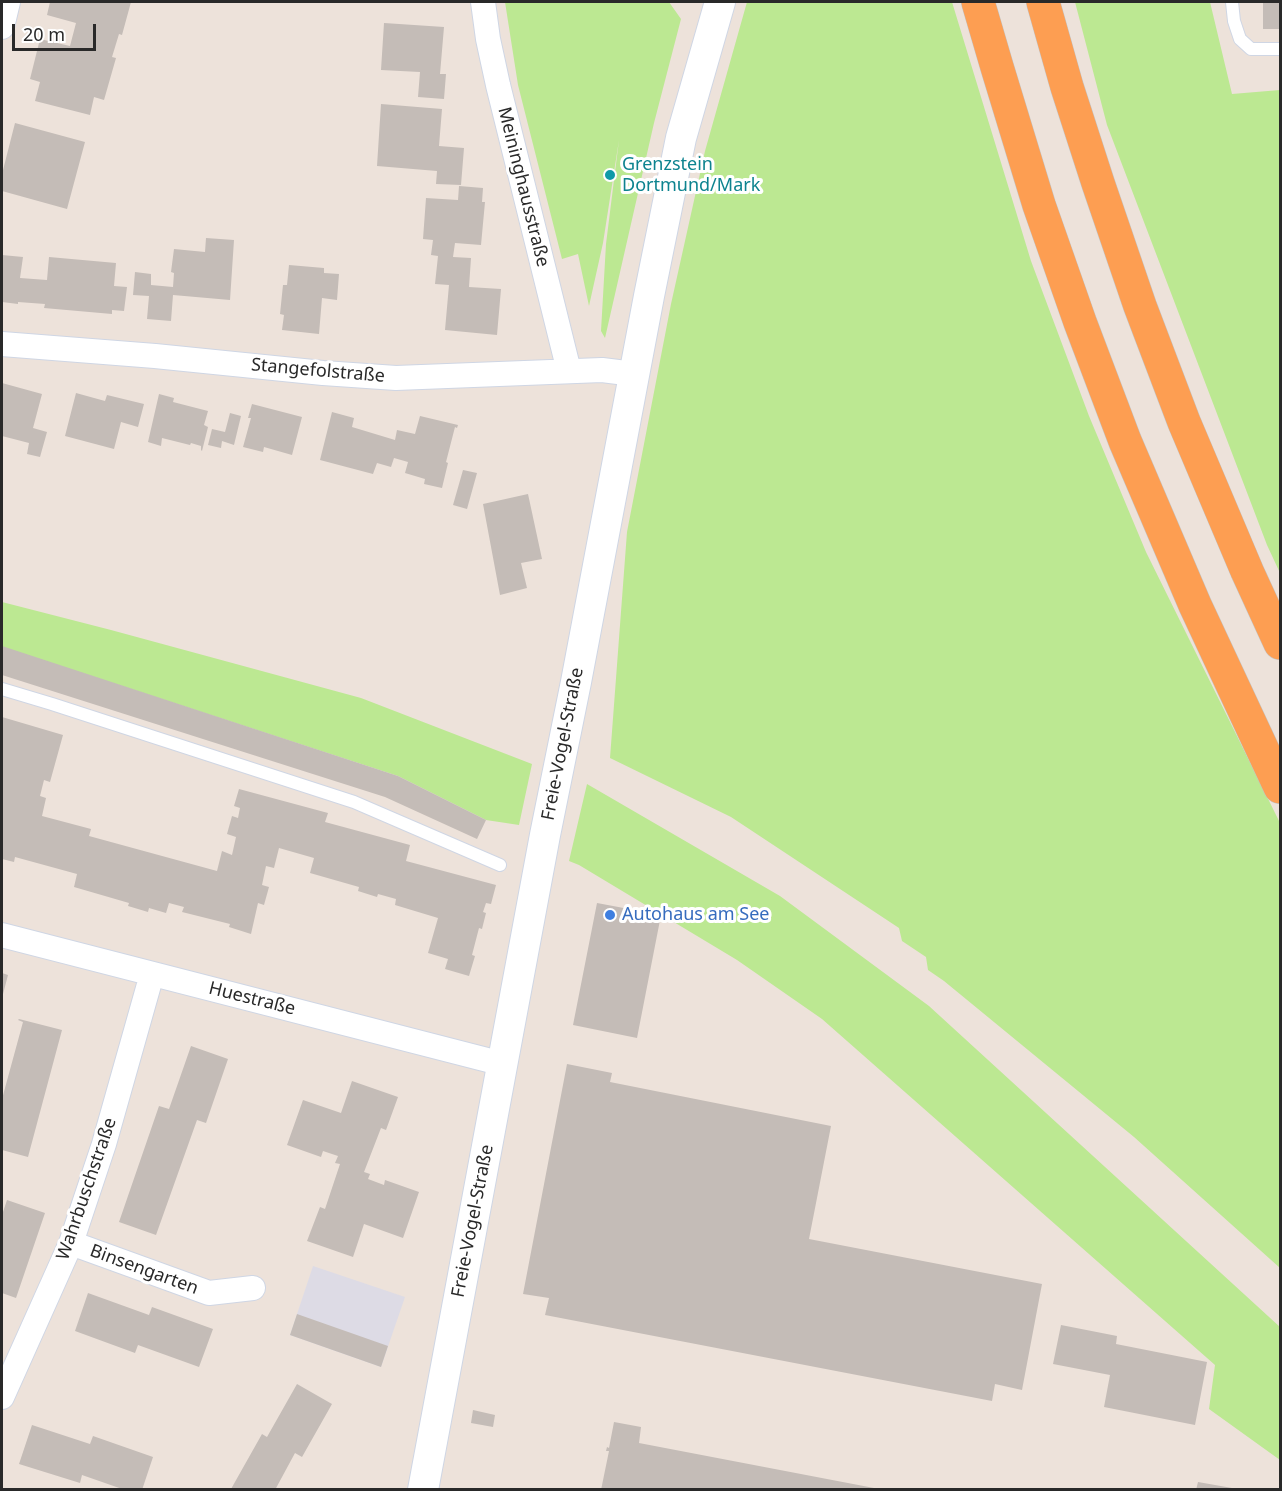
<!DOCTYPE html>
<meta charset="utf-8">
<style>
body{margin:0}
#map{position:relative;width:1282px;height:1491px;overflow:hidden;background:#ede2da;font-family:"Noto Sans",sans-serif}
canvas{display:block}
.frame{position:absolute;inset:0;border:3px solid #292929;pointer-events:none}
.scale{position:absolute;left:12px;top:24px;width:84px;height:27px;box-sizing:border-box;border:3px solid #292929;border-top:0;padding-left:8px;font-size:18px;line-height:21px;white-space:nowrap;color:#292929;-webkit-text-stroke:4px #fff;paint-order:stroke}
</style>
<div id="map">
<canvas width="1282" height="1491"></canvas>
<div class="frame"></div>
<div class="scale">20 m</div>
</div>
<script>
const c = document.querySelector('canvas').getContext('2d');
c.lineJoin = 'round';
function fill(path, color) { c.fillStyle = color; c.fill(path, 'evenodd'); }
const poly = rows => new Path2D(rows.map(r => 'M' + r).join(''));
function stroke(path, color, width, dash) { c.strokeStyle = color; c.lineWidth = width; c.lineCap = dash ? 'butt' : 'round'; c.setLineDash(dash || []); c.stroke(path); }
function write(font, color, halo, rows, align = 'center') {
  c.font = font + ' "Noto Sans",sans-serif'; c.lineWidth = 6; c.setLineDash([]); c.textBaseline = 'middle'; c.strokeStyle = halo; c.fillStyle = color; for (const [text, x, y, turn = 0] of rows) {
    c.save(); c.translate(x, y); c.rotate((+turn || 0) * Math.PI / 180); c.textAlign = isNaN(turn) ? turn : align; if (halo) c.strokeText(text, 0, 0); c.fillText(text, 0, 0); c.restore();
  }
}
const industrial = poly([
 [313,1266,405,1297,381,1367,290,1335]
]);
const green = poly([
 [505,2,669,2,681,19,654,123,605,338,601,331,606,244,619,140,603,243,589,306,578,254,562,259,518,85],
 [747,2,952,2,1031,261,1089,416,1146,552,1280,823,1280,1268,1134,1137,944,981,928,970,926,957,902,941,899,928,731,817,610,758,627,532,671,304,705,151],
 [1075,2,1210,2,1232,94,1280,90,1280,573,1267,545,1107,125],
 [2,602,111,630,361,698,532,764,519,825,486,820,398,776,2,647],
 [587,784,780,896,929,1006,1280,1327,1280,1460,1209,1409,1215,1365,822,1019,737,960,579,865,569,861]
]);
const building = poly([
 [50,2,131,2,122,35,119,34,112,57,116,58,104,100,94,97,90,115,35,101,40,82,30,79,40,39,70,46,76,23,47,15],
 [1263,2,1280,2,1280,29,1263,29],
 [384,23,444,27,440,74,446,74,444,99,418,97,420,72,381,70],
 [381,104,442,109,439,146,464,148,461,185,436,184,437,171,377,166],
 [15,123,85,142,67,209,2,191,2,174],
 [459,186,483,188,482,202,485,202,481,245,455,243,453,257,471,258,469,287,501,289,497,335,445,330,449,285,435,284,438,256,431,255,433,240,423,239,426,198,458,200],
 [206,238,234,240,230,300,173,295,171,321,147,319,149,296,133,295,135,272,151,274,151,285,173,287,174,273,171,272,174,249,205,252],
 [2,255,23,257,20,278,47,280,49,257,116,263,114,286,127,287,124,311,112,310,112,314,44,308,45,304,18,302,18,304,2,302],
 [289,265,324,268,324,273,339,274,337,300,322,298,319,334,282,330,284,315,280,314,283,285,287,285],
 [2,383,42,394,33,428,47,432,40,457,27,454,29,443,2,436],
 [76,393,105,401,107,395,144,404,138,427,121,422,114,449,65,436],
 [159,394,174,398,173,402,208,411,204,425,208,427,202,451,201,450,201,446,191,443,190,445,162,438,161,446,148,442],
 [252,404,302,417,292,455,264,447,263,452,243,447,251,418,248,418],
 [332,412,354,418,352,427,395,440,397,430,415,434,420,416,458,425,457,428,455,427,446,462,448,463,442,488,424,484,425,479,405,473,408,462,394,458,391,467,377,463,373,474,320,460],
 [230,413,241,416,234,445,222,441,221,448,208,445,212,429,225,432],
 [463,470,477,473,467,509,453,505],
 [528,494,542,559,521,563,527,588,500,595,483,504],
 [2,646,398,776,486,820,477,839,385,797,2,675],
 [2,717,63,735,50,782,44,780,40,796,46,798,42,816,91,829,89,836,217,871,222,851,232,855,236,837,227,834,232,816,238,818,240,808,234,806,239,789,328,813,325,822,410,845,406,861,496,885,491,904,486,903,483,912,486,913,482,929,479,928,472,955,475,956,469,976,445,969,448,959,428,953,438,918,395,905,396,899,378,894,377,897,358,891,359,887,310,873,314,858,279,848,274,868,266,866,262,885,269,887,264,905,258,903,251,934,229,927,230,924,182,912,184,907,169,903,166,913,149,908,148,912,128,906,129,903,74,887,77,874,15,857,14,862,2,859],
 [597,903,661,915,637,1038,573,1025],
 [2,973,8,975,2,998],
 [19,1019,62,1030,28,1157,2,1150,2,1099,23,1022,18,1020],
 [191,1046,228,1059,206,1123,197,1120,156,1235,119,1222,159,1106,169,1109],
 [567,1064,612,1073,610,1082,831,1126,809,1239,1042,1284,1022,1390,995,1384,992,1401,545,1315,549,1298,523,1294],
 [352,1081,398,1097,386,1130,381,1128,364,1172,370,1174,368,1179,384,1185,385,1180,419,1192,403,1238,364,1224,353,1257,307,1241,320,1207,325,1209,340,1164,335,1163,338,1156,323,1151,321,1157,287,1145,303,1100,341,1113],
 [7,1200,45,1213,16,1298,2,1293,2,1215],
 [88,1293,149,1315,152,1307,213,1329,199,1367,138,1345,135,1353,75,1331],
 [297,1314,388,1346,381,1367,290,1335],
 [1061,1325,1117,1336,1116,1344,1207,1362,1195,1425,1104,1407,1110,1375,1053,1364],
 [297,1384,332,1404,302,1457,295,1453,275,1490,231,1489,262,1434,267,1437],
 [473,1410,495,1415,493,1427,471,1423],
 [614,1422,641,1427,639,1443,874,1488,874,1490,601,1490,609,1451,606,1451,607,1447,609,1448],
 [32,1425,90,1444,93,1436,153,1457,142,1490,125,1490,82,1475,80,1483,19,1464],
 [1198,1482,1232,1488,1232,1490,1196,1490]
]);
const service = poly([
 [1232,2,1234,21,1240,39,1251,49,1280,49],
 [2,689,52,704,354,802,500,865]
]);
const minor = poly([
 [483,2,488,39,498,85,569,371],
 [2,27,8,2],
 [2,344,155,356,323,373,396,378,602,370,634,374],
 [2,935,503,1064],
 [71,1243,209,1293,253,1288],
 [2,1397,71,1243,104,1144,152,974]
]);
const tertiary = poly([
 [423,1490,545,835,576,682,649,296,681,138,720,2]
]);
const trunk = poly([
 [978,2,997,67,1039,205,1080,322,1125,441,1195,605,1280,787],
 [1043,2,1067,87,1098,183,1140,306,1184,422,1247,571,1280,643]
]);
const markers = [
 [610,175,6,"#0f9aa8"],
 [610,915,6,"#3f7fe0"]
];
const cultureNames = [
 ["Grenzstein",622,165],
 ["Dortmund/Mark",622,186]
];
const streetNames = [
 ["Meininghausstraße",523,187,76],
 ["Stangefolstraße",318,371,5],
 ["Freie-Vogel-Straße",563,744,-79],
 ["Huestraße",252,999,14],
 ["Wahrbuschstraße",87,1189,-71],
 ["Freie-Vogel-Straße",473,1221,-79],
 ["Binsengarten",144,1270,20]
];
const shopNames = [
 ["Autohaus am See",622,915]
];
fill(industrial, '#dddbe5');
fill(green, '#bce892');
fill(building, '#c4bcb7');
stroke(service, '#cfd6e4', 14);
stroke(minor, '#cfd6e4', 26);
stroke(tertiary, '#cfd6e4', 32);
stroke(trunk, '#c3c3c3', 34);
stroke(service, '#fff', 12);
stroke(minor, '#fff', 24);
stroke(tertiary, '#fff', 30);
stroke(trunk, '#fd9e52', 33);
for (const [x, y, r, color] of markers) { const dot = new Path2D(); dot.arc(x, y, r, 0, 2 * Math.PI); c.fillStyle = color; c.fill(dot); stroke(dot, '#fff', 2); }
write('18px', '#0d838f', '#fff', cultureNames, 'left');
write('18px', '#292929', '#fff', streetNames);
write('18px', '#366cbe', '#fff', shopNames, 'left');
</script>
